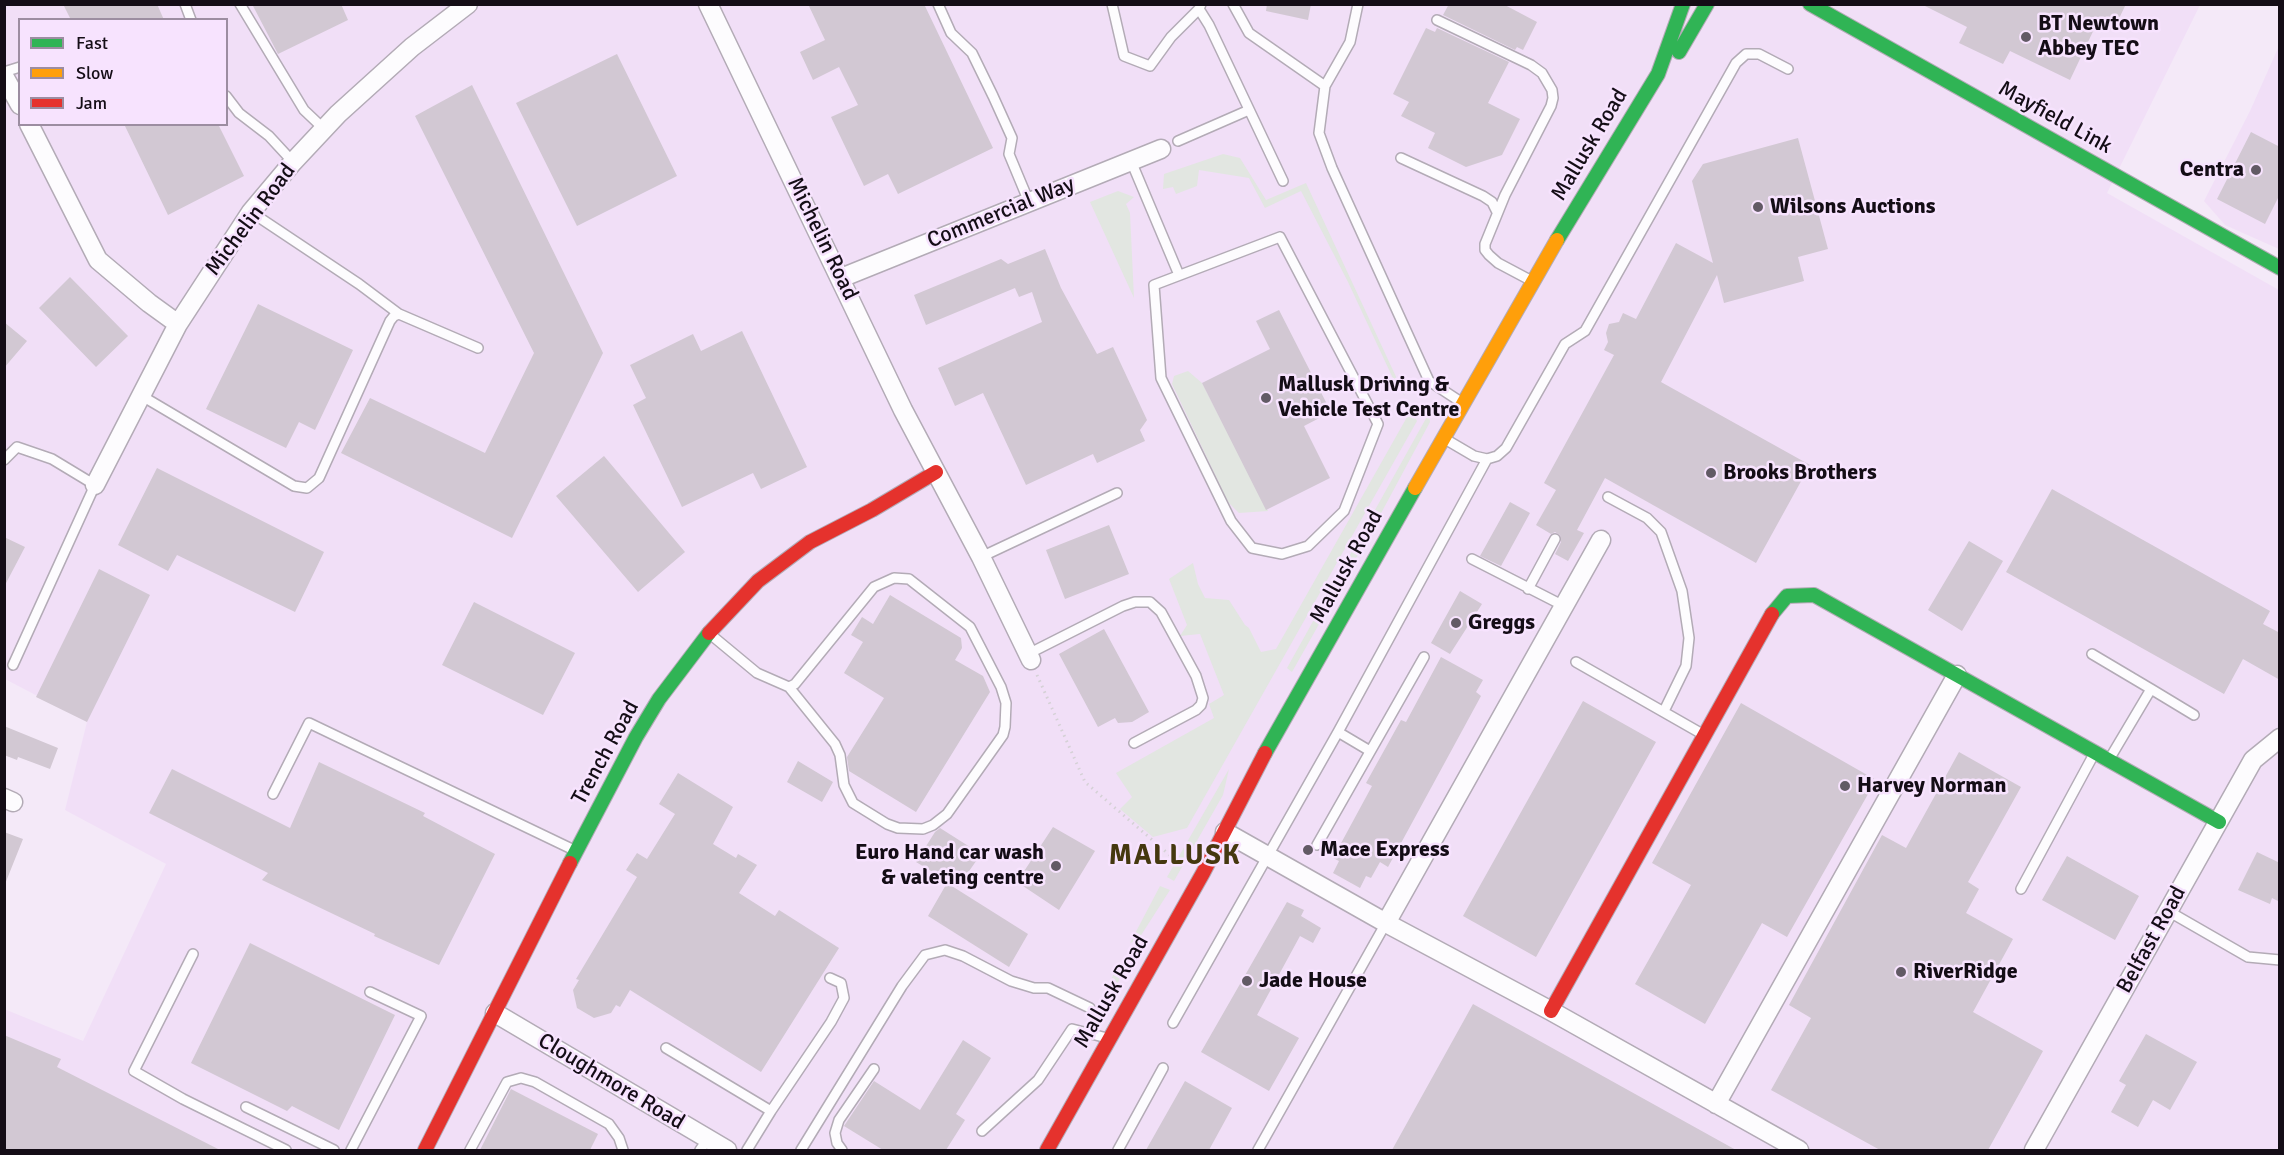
<!DOCTYPE html>
<style>
body{margin:0}
#map{position:relative;width:2284px;height:1155px;overflow:hidden;background:#f4e9f8;font-family:Signika,sans-serif}
canvas{display:block}
.frame{position:absolute;inset:0;border:6px solid #140d16;pointer-events:none}
.legend{position:absolute;left:18px;top:18px;width:210px;height:108px;box-sizing:border-box;background:#f7e3fe;border:2px solid #9c8da1;margin:0;padding:8px 10px;list-style:none;font-size:18px;color:#140d16}
.legend li{display:flex;align-items:center;gap:12px;height:30px}
.legend b{width:30px;border:2px solid #9c8da1}
</style>
<div id="map">
<canvas width="2284" height="1155"></canvas>
<div class="frame"></div>
<ul class="legend">
<li><b style="height:8px;background:#30b455"></b>Fast</li>
<li><b style="height:8px;background:#ff9f0a"></b>Slow</li>
<li><b style="height:8px;background:#e5322d"></b>Jam</li>
</ul>
</div>
<script>
const c = document.querySelector('canvas').getContext('2d');
c.lineJoin = 'round';
function fill(path, color) { c.fillStyle = color; c.fill(path, 'evenodd'); }
const poly = rows => new Path2D(rows.map(r => 'M' + r).join(''));
function stroke(path, color, width, dash) { c.strokeStyle = color; c.lineWidth = width; c.lineCap = dash ? 'butt' : 'round'; c.setLineDash(dash || []); c.stroke(path); }
function write(font, color, halo, rows, align = 'center') {
  c.font = font + ' Signika,sans-serif'; c.lineWidth = 5; c.setLineDash([]); c.textBaseline = 'middle'; c.strokeStyle = halo; c.fillStyle = color; for (const [text, x, y, turn = 0] of rows) {
    c.save(); c.translate(x, y); c.rotate((+turn || 0) * Math.PI / 180); c.textAlign = isNaN(turn) ? turn : align; if (halo) c.strokeText(text, 0, 0); c.fillText(text, 0, 0); c.restore();
  }
}
const built = poly([
 [5,5,2200,5,2107,193,2279,290,2279,1150,5,1150,4,1009,83,1041,166,864,65,810,87,722,5,679],
 [20,20,226,20,226,124,20,124],
 [2279,46,2279,249,2225,225,2204,201,2250,111]
]);
const green = poly([
 [1223,154,1240,158,1266,200,1306,183,1405,396,1397,387,1348,282,1301,191,1265,208,1249,178,1199,170,1197,186,1176,194,1173,187,1163,189,1164,174],
 [1118,191,1134,197,1126,204,1130,213,1134,298,1090,202],
 [1188,371,1202,383,1268,511,1239,513,1228,502,1172,384,1174,376],
 [1411,410,1417,421,1187,828,1153,837,1120,809,1132,797,1116,773,1214,718,1209,704,1224,695,1200,634,1180,636,1187,625,1169,579,1193,563,1198,584,1205,598,1229,600,1245,625,1249,628,1261,652,1276,649],
 [1429,413,1430,422,1371,532,1292,672,1287,668],
 [1229,769,1223,795,1174,881,1167,877],
 [1160,886,1170,890,1138,940,1130,943],
 [1118,966,1121,975,1113,995,1098,1016,1092,1016]
]);
const building = poly([
 [63,4,157,4,164,20,71,20],
 [252,4,341,4,348,20,278,54],
 [808,4,924,4,993,148,898,194,888,174,864,186,831,117,858,105,839,67,813,80,800,52,825,40],
 [1267,4,1311,4,1308,20,1266,11],
 [1449,4,1503,4,1537,22,1523,50,1517,47,1515,50,1443,15],
 [1921,4,2126,4,2113,31,2097,23,2070,80,2010,51,2003,64,1959,43,1967,27],
 [1426,28,1435,32,1437,28,1509,62,1488,103,1520,119,1502,155,1466,167,1428,148,1435,133,1401,116,1409,102,1393,94],
 [617,54,677,176,577,226,516,103],
 [472,85,603,353,512,538,341,453,370,398,485,453,534,353,415,116],
 [124,124,218,124,244,176,168,215],
 [2251,132,2280,147,2280,194,2265,224,2217,199],
 [1798,138,1828,249,1798,257,1804,281,1724,303,1717,275,1661,382,1810,465,1756,563,1605,478,1577,530,1584,533,1568,561,1555,554,1561,542,1560,535,1555,532,1551,534,1536,525,1556,490,1544,483,1614,355,1604,350,1608,342,1606,333,1609,324,1619,322,1623,313,1636,319,1676,243,1713,263,1692,181,1703,164],
 [1045,249,1061,288,1097,354,1113,347,1147,420,1140,430,1145,441,1097,463,1093,454,1026,485,983,393,955,406,938,368,1042,322,1032,292,1019,297,1015,288,926,325,914,295,1001,259,1008,264],
 [70,277,128,336,96,367,39,308],
 [258,304,353,350,315,430,299,422,286,448,206,409],
 [1279,310,1331,412,1304,426,1330,478,1266,510,1202,383,1270,349,1256,321],
 [4,322,27,341,4,368],
 [742,331,807,467,761,489,753,473,682,507,633,405,646,398,630,365,693,334,701,351],
 [604,456,685,552,638,592,556,496],
 [157,468,324,552,295,612,177,555,168,571,118,545],
 [2052,489,2270,611,2263,624,2280,633,2280,680,2243,659,2224,694,2006,572],
 [1510,502,1530,513,1501,566,1480,556],
 [1109,525,1129,574,1065,599,1046,550],
 [4,537,25,547,4,587],
 [1969,541,2003,561,1962,631,1928,610],
 [99,569,150,595,87,722,36,697],
 [1460,591,1482,604,1450,654,1431,643],
 [890,595,961,638,962,648,955,660,983,676,990,692,916,812,849,771,847,757,884,698,844,673,863,642,851,635,862,617,873,624],
 [474,602,575,653,543,715,442,665],
 [1104,629,1149,712,1132,722,1118,723,1115,718,1098,727,1059,654],
 [1441,657,1483,680,1476,692,1481,696,1388,867,1380,862,1371,878,1366,876,1360,888,1333,873,1339,861,1333,858,1372,786,1366,783,1401,720,1406,722],
 [1583,701,1656,742,1536,957,1463,916],
 [1741,703,1876,780,1787,937,1762,923,1705,1024,1635,984,1691,885,1652,863],
 [4,726,58,748,50,769,18,757,17,760,4,755],
 [1959,752,2021,787,1968,882,1979,889,1966,913,2013,939,1973,1012,2043,1051,1988,1150,1880,1150,1771,1090,1811,1018,1789,1005,1882,835,1906,848],
 [798,761,833,782,822,802,787,782],
 [319,762,425,813,423,816,495,854,439,965,374,936,375,934,262,880,268,873,149,813,172,769,290,828],
 [678,773,733,807,713,844,736,858,738,854,757,865,739,893,775,916,779,910,839,948,761,1072,630,990,620,1007,616,1005,611,1013,594,1018,577,1008,573,990,579,980,576,979,637,877,626,870,637,853,647,859,675,814,659,804],
 [1053,827,1095,851,1059,910,1017,882],
 [940,828,981,854,958,887,916,862,935,832],
 [4,832,23,839,5,884,4,884],
 [2257,852,2280,863,2280,902,2272,898,2270,904,2238,890],
 [2067,856,2139,896,2115,940,2042,900],
 [947,883,1028,934,1009,967,928,916],
 [1287,902,1304,910,1301,916,1321,928,1313,943,1300,936,1257,1015,1299,1038,1269,1091,1201,1052],
 [250,943,395,1015,339,1130,292,1106,287,1111,191,1063],
 [1473,1004,1736,1150,1392,1150],
 [2146,1034,2197,1062,2170,1110,2153,1100,2138,1127,2111,1112,2126,1085,2119,1081],
 [4,1035,61,1059,57,1067,220,1150,4,1150],
 [963,1040,991,1058,956,1114,965,1120,946,1150,883,1150,844,1126,874,1081,920,1110],
 [1185,1081,1232,1108,1209,1150,1146,1150],
 [511,1089,598,1134,590,1150,480,1150]
]);
const path = poly([
 [1037,675,1085,782,1172,857]
]);
const lane = poly([
 [185,4,191,20],
 [240,4,304,110,324,129],
 [938,4,951,33,972,53,993,96,1012,138,1009,154,1029,202],
 [1112,4,1124,56,1150,66,1171,37,1199,9,1201,4],
 [1233,4,1249,33,1325,86],
 [1358,4,1350,42,1325,86,1319,133,1332,168,1429,381,1461,402],
 [1199,9,1209,25,1283,181],
 [1437,20,1531,65,1542,73,1552,90,1553,98,1551,106,1505,195,1485,244,1485,250,1489,255,1498,263,1530,280],
 [4,72,20,67],
 [226,96,239,113,269,136,293,162],
 [1178,141,1249,110],
 [1401,158,1483,196,1492,202,1497,212],
 [1131,161,1179,275],
 [251,212,359,284,399,314],
 [1280,237,1378,424,1344,511,1308,546,1282,554,1252,548,1231,521,1161,378,1154,285,1280,237],
 [142,396,294,486,307,488,319,478,390,321,394,316,399,314,478,348],
 [1445,439,1474,456,1487,459,1497,456,1506,448,1565,344,1585,331,1736,63,1746,54,1759,54,1788,69],
 [4,460,17,447,52,459,95,485,13,665],
 [1608,497,1647,518,1661,532,1682,591,1689,638,1686,666,1664,711],
 [981,557,1117,493],
 [1472,559,1564,606],
 [1528,589,1555,539],
 [710,634,757,673,789,687,795,684,874,587,894,578,909,579,970,627,1001,687,1006,703,1005,727,1003,735,947,814,933,825,923,829,898,828,887,824,853,803,844,785,840,755,835,744,789,687],
 [1028,654,1123,606,1135,602,1150,602,1161,612,1196,676,1203,698,1201,705,1196,710,1134,743],
 [2092,654,2151,689,2110,758],
 [1576,662,1704,735],
 [2151,689,2194,715],
 [1338,732,1370,751],
 [273,794,309,723,576,851],
 [1317,845,1424,657],
 [2021,889,2094,754],
 [2168,911,2248,957,2280,960],
 [193,954,134,1071,183,1099,286,1150],
 [1173,1023,1338,732,1487,459],
 [666,1048,771,1111,747,1150],
 [246,1107,334,1150],
 [771,1111,831,1022,844,998,841,983,830,978],
 [982,1131,1038,1080,1072,1029,1107,1038],
 [351,1150,421,1016,370,992],
 [470,1150,507,1082,521,1078,535,1082,609,1124,619,1138,623,1150],
 [700,1150,708,1139],
 [801,1150,902,986,925,955,945,950,963,956,1011,981,1034,988,1048,988,1090,1008],
 [842,1150,837,1143,835,1133,839,1120,874,1069],
 [1118,1150,1163,1068],
 [1258,1150,1386,923]
]);
const street = poly([
 [708,4,903,410,981,557,1031,660],
 [4,76,20,105],
 [29,124,98,260,149,303,178,324],
 [841,278,1161,149],
 [95,485,178,324,251,212,293,162,338,114,412,47,468,4],
 [4,798,13,802],
 [1225,832,1386,923,1551,1011,1799,1150],
 [1386,923,1601,540],
 [495,1013,727,1150],
 [1716,1104,1957,675],
 [2034,1150,2253,760,2280,738]
]);
const fast = poly([
 [1810,4,2280,268],
 [1679,52,1707,4],
 [1557,240,1658,74,1683,4],
 [1772,614,1787,596,1814,595,2219,822],
 [1265,753,1415,488],
 [570,863,636,737,659,699,709,633]
]);
const slow = poly([
 [1415,488,1557,240]
]);
const jam = poly([
 [709,633,758,581,810,542,872,510,936,472],
 [1551,1011,1772,614],
 [425,1150,570,863],
 [1047,1150,1203,873,1265,753]
]);
const markers = [
 [2026,37,6,"#625a65"],
 [2256,170,6,"#625a65"],
 [1758,207,6,"#625a65"],
 [1266,398,6,"#625a65"],
 [1711,473,6,"#625a65"],
 [1456,623,6,"#625a65"],
 [1845,786,6,"#625a65"],
 [1308,850,6,"#625a65"],
 [1056,866,6,"#625a65"],
 [1901,972,6,"#625a65"],
 [1247,981,6,"#625a65"]
];
const poiNames = [
 ["BT Newtown",2038,24],
 ["Abbey TEC",2038,49],
 ["Centra",2244,170,"right"],
 ["Wilsons Auctions",1770,207],
 ["Mallusk Driving &",1278,385],
 ["Vehicle Test Centre",1278,410],
 ["Brooks Brothers",1723,473],
 ["Greggs",1468,623],
 ["Harvey Norman",1857,786],
 ["Mace Express",1320,850],
 ["Euro Hand car wash",1044,853,"right"],
 ["& valeting centre",1044,878,"right"],
 ["RiverRidge",1913,972],
 ["Jade House",1259,981]
];
const streetNames = [
 ["Mayfield Link",2055,118,29],
 ["Mallusk Road",1590,145,-59],
 ["Commercial Way",1001,213,-22],
 ["Michelin Road",251,220,-53],
 ["Michelin Road",822,239,64],
 ["Mallusk Road",1347,567,-61],
 ["Trench Road",606,753,-61],
 ["Belfast Road",2152,940,-61],
 ["Mallusk Road",1112,992,-60],
 ["Cloughmore Road",611,1082,31]
];
const districtNames = [
 ["MALLUSK",1175,857]
];
fill(built, '#f1dff7');
fill(green, '#e2e6e1');
fill(building, '#d2c8d3');
stroke(lane, '#b3abb6', 12);
stroke(street, '#b3abb6', 21);
stroke(fast, '#b3abb6', 16);
stroke(slow, '#b3abb6', 16);
stroke(jam, '#b3abb6', 16);
stroke(path, '#d5d1d6', 3, [1.5, 4.5]);
stroke(lane, '#fdfcfe', 9);
stroke(street, '#fdfcfe', 18);
stroke(fast, '#30b455', 14);
stroke(slow, '#ff9f0a', 14);
stroke(jam, '#e5322d', 14);
for (const [x, y, r, color] of markers) { const dot = new Path2D(); dot.arc(x, y, r, 0, 2 * Math.PI); c.fillStyle = color; c.fill(dot); stroke(dot, '#f7e3fe', 2); }
write('bold 22px', '#140d16', '#f7e3fe', poiNames, 'left');
write('22px', '#140d16', '#f7e3fe', streetNames);
c.letterSpacing = '1.5px';
write('bold 28px', '#45380f', '#f7e3fe', districtNames);
c.letterSpacing = '0px';
</script>
